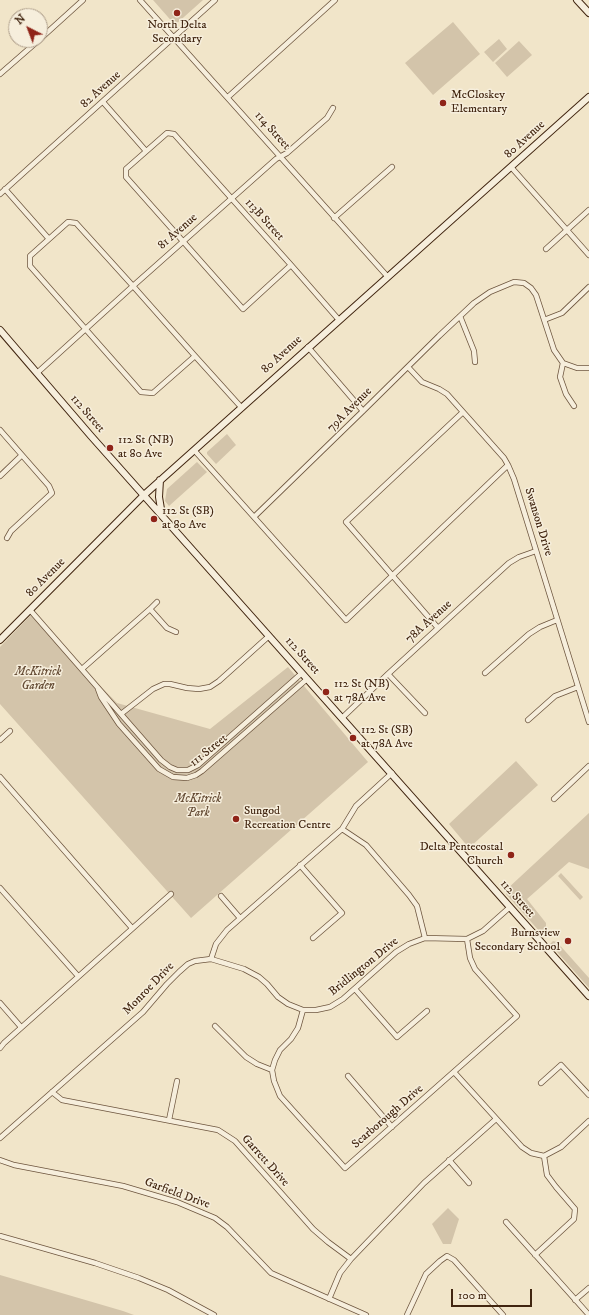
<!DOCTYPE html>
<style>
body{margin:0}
#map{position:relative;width:589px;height:1315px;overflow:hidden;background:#f1e5c9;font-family:"IM FELL DW Pica",serif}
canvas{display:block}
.north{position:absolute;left:8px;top:8px;width:40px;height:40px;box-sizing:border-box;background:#f6eedc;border:1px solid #ae9e8a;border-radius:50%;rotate:318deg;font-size:11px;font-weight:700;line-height:16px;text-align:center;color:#412510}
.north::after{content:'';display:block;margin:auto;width:14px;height:18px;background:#8f2418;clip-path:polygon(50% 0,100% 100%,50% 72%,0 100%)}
.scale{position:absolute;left:451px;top:1289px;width:81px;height:18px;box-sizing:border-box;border:2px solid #412510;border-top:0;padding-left:5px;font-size:12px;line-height:14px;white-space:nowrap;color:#412510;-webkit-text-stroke:3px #f6eedc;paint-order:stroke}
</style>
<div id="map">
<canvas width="589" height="1315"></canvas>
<div class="north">N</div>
<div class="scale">100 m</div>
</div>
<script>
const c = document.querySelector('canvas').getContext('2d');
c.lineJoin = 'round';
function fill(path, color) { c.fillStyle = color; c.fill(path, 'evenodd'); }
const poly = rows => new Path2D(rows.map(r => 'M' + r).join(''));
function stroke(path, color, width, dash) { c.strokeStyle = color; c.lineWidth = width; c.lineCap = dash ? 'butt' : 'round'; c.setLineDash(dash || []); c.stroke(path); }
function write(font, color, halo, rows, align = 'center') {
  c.font = font + ' "IM FELL DW Pica",serif'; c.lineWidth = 3; c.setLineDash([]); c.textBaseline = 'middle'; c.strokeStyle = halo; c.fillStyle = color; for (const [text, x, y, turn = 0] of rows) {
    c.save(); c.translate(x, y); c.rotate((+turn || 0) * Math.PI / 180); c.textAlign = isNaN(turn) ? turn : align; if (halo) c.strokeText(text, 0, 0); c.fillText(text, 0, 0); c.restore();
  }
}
const green = poly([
 [153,0,203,0,175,25],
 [453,22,480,54,433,95,405,63],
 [499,39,507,49,493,62,484,52],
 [519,41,532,55,507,77,495,63],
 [227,434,236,445,216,464,207,454,207,452],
 [197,462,207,472,169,506,165,501,167,489],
 [31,615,117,703,210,729,288,667,368,762,191,918,0,704,0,647],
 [516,761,538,785,469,848,449,824],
 [589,813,589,869,569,862,527,899,546,923,546,931,541,933,506,894,506,890],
 [561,873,583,897,580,900,558,876],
 [553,941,557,942,589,978,589,988,550,944],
 [448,1208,459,1219,451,1244,443,1244,432,1224],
 [0,1275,123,1311,134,1315,0,1315]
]);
const street = poly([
 [140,0,387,276],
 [40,39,83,0],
 [0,74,39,40],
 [228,97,335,0],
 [103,102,146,151],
 [511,167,589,255],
 [5,189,49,239],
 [0,194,215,0],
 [334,218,392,167],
 [546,249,589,210],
 [291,265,243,309,126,177,126,169,167,133,174,134,291,265,339,320],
 [460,316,474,351,475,362],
 [544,320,562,313,589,287],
 [308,347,363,411],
 [195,356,153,393,141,392,30,266,30,256,68,222,76,223,133,286,195,356,241,407],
 [563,363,577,368,589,368],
 [408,367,422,382,439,389,447,394,504,458,508,465,514,479,589,722],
 [37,373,133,286,276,159,287,153,327,118,333,108],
 [0,430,49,486,52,493,11,531,7,538],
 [194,450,346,620,508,465],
 [0,476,22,455],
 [254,517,363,411,439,336,474,303,490,292,514,282,524,283,531,288,536,295,554,350,563,363,560,377,566,394,574,406],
 [150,609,157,602],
 [30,610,161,760,170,767,177,770,188,770,198,765,302,673],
 [438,628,346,522,463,412],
 [82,669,150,609,167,628,176,632],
 [485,673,529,634,540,627,557,620],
 [388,674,425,713],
 [98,689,101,697,119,724,159,769,173,777,187,778,196,775,202,771,307,679],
 [121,714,153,689,164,684,170,684,187,688,199,689,210,687,219,681,269,636],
 [342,718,388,674,509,563,519,557,536,551],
 [528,720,555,696,578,687],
 [0,740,10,731],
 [0,777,132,928],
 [554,799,589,766],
 [342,829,366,845,409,895,417,906,425,938],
 [300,865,342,913,313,938],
 [0,888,78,976],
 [221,896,240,918],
 [211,959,244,969,259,977,267,984,278,997,288,1004,303,1010,316,1010,330,1007,343,999,396,952,409,944,425,938,467,939,483,931,510,907],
 [355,989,397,1037,427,1011],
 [0,1003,21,1027],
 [303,1010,298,1028,291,1039,280,1050,275,1060,272,1070,274,1081,280,1096,345,1168,517,1016,475,969,470,958,467,939],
 [215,1026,246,1057,257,1064,272,1070],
 [0,1048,4,1043,171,894],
 [454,1072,522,1147,531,1153,544,1156,561,1147,589,1121],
 [348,1076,392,1127],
 [541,1083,561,1065,589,1095],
 [52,1092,62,1100,218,1130,235,1141,313,1229,328,1242,351,1259],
 [169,1120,177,1081],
 [0,1138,143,1012,167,984,179,972,188,964,195,961,211,959,216,944,227,930,342,829,356,806,392,773],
 [0,1160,14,1165,123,1186,177,1202,215,1218,227,1227,271,1273,366,1315],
 [449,1160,469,1183],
 [506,1222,589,1315],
 [0,1236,95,1263,139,1278,168,1290,214,1315],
 [535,1255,574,1219,575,1209,556,1187,547,1175,544,1156],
 [329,1299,340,1273,351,1259,424,1183,496,1119],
 [575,1300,589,1288],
 [407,1315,426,1274,440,1261,447,1256,454,1260,503,1315]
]);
const secondary = poly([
 [577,0,589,13],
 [0,330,91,436,589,996],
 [160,480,159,497,162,515],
 [0,640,144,495,589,97]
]);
const markers = [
 [177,13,4,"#8f2418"],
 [443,103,4,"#8f2418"],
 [110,448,4,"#8f2418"],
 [154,519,4,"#8f2418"],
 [326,692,4,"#8f2418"],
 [353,738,4,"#8f2418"],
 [236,819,4,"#8f2418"],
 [511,855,4,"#8f2418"],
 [568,941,4,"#8f2418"]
];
const poiNames = [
 ["North Delta",177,26,"center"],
 ["Secondary",177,40,"center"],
 ["McCloskey",451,96],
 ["Elementary",451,110],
 ["112 St (NB)",118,441],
 ["at 80 Ave",118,455],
 ["112 St (SB)",162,512],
 ["at 80 Ave",162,526],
 ["112 St (NB)",334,685],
 ["at 78A Ave",334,699],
 ["112 St (SB)",361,731],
 ["at 78A Ave",361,745],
 ["Sungod",244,812],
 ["Recreation Centre",244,826],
 ["Delta Pentecostal",503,848,"right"],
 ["Church",503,862,"right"],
 ["Burnsview",560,934,"right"],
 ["Secondary School",560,948,"right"]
];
const streetNames = [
 ["82 Avenue",101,90,-42],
 ["114 Street",272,131,48],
 ["80 Avenue",525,140,-42],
 ["113B Street",264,220,48],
 ["81 Avenue",178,232,-41],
 ["80 Avenue",282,355,-42],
 ["79A Avenue",350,410,-45],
 ["112 Street",87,414,49],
 ["Swanson Drive",538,522,73],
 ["80 Avenue",46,578,-45],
 ["78A Avenue",429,622,-42],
 ["112 Street",302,656,48],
 ["111 Street",209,751,-39],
 ["112 Street",517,899,48],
 ["Bridlington Drive",364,967,-39],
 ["Monroe Drive",149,989,-46],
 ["Scarborough Drive",388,1117,-41],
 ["Garrett Drive",265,1161,48],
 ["Garfield Drive",177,1194,20]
];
const parkNames = [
 ["McKitrick",38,673],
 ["Garden",38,687],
 ["McKitrick",198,800],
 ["Park",198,814]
];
fill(green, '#d3c4aa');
stroke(street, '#6d553e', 6);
stroke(secondary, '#412510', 8);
stroke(street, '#f6eedc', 4.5);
stroke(secondary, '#f6eedc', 6);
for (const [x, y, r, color] of markers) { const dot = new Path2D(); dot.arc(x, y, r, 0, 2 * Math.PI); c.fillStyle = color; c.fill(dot); stroke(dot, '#f6eedc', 1.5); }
write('12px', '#412510', '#f6eedc', poiNames, 'left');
write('12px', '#412510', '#f6eedc', streetNames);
write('italic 12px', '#664d36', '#f6eedc', parkNames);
</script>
